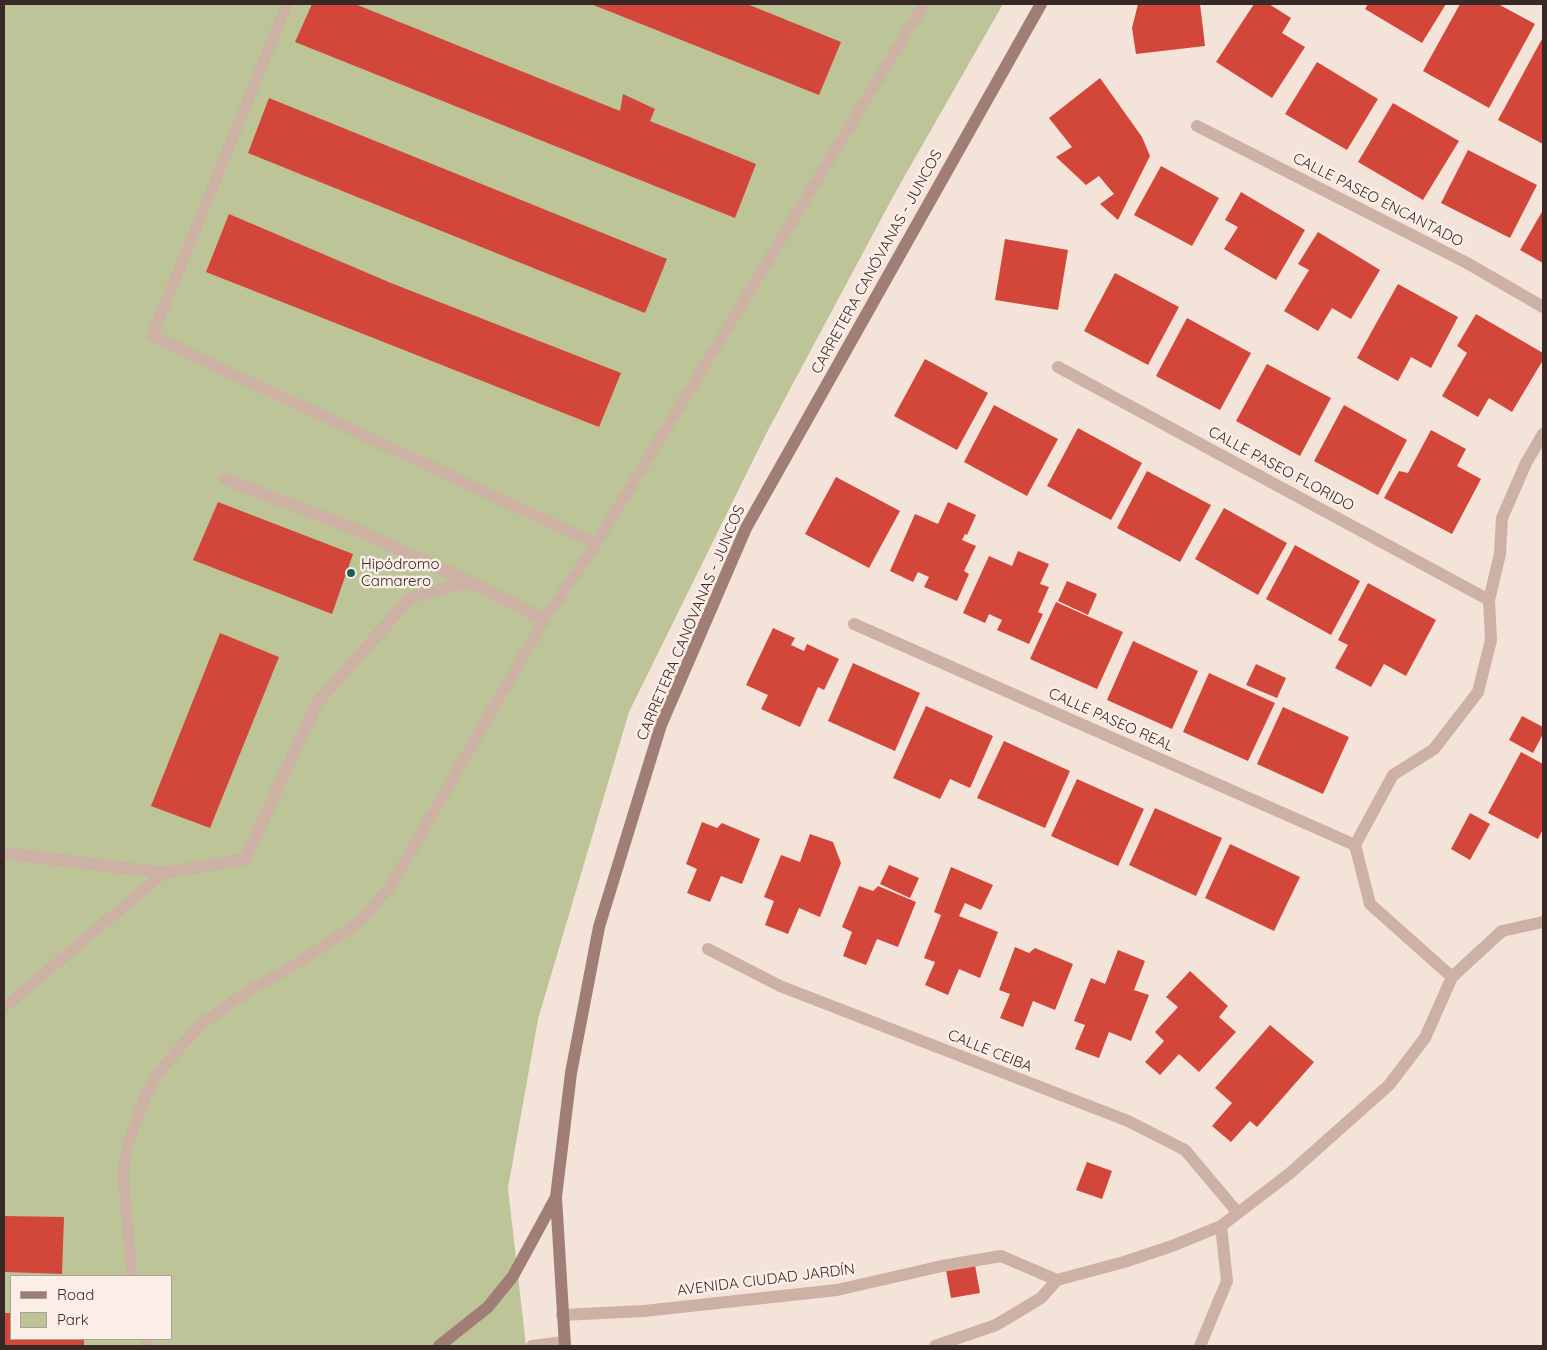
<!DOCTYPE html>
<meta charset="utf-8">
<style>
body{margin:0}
#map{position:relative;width:1547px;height:1350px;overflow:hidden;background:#f4e3d9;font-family:Quicksand,sans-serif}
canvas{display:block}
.frame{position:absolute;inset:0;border:5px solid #382926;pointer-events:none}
.legend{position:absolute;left:10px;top:1275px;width:162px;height:65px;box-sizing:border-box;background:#fbeee6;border:1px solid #ad9f99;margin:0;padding:6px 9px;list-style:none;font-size:15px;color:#382926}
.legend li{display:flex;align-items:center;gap:10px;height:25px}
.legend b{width:25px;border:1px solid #ad9f99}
</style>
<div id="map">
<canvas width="1547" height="1350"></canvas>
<div class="frame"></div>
<ul class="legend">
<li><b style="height:6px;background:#a17e75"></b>Road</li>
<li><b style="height:14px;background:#bcc498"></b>Park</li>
</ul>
</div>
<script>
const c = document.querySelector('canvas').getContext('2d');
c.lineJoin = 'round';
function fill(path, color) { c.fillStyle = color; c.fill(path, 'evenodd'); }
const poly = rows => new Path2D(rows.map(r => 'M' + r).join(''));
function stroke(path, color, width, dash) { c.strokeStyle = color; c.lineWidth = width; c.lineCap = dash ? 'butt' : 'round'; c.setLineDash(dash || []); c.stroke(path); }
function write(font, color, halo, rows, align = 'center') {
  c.font = font + ' Quicksand,sans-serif'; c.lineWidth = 5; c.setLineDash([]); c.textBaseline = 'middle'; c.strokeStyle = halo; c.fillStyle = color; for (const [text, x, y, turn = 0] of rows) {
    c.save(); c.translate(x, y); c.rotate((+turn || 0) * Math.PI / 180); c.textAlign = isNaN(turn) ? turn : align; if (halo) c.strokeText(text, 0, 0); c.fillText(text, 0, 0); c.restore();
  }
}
const green = poly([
 [4,4,1003,4,895,193,766,434,629,712,538,1019,508,1188,526,1346,4,1346],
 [11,1276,171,1276,171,1339,11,1339]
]);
const building = poly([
 [312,4,355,4,620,111,623,94,655,109,650,121,756,164,735,218,295,42],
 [591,4,747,4,841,42,819,95],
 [1138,4,1200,4,1205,46,1136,54,1132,28],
 [1254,4,1269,4,1291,18,1282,33,1305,47,1272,98,1216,62],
 [1368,4,1446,4,1422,43,1365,9],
 [1460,4,1498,4,1535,24,1489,108,1423,71],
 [1543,37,1543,144,1498,120],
 [1317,62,1378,99,1347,150,1285,114],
 [1100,78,1142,137,1150,156,1118,220,1100,204,1114,194,1099,176,1086,185,1056,157,1072,147,1049,118],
 [269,98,667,259,645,313,248,153],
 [1393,103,1459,141,1423,200,1358,162],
 [1468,150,1537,185,1510,238,1441,203],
 [1161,166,1219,198,1192,246,1134,215],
 [1241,192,1305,230,1276,280,1224,249,1238,227,1225,220],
 [1543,210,1543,263,1520,250],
 [229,214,391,283,621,373,599,427,206,272],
 [1318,232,1380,270,1351,319,1332,308,1318,331,1284,311,1309,270,1298,264],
 [1005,239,1068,250,1058,310,995,300],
 [1115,273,1179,307,1148,365,1084,331],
 [1398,284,1458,317,1431,368,1411,357,1398,381,1357,358],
 [1476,314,1543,353,1543,360,1512,412,1489,398,1478,417,1442,396,1467,353,1457,346],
 [1187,318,1251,353,1220,410,1156,376],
 [925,359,988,393,957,450,894,416],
 [1267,364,1331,398,1300,456,1236,421],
 [994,405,1058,439,1027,496,964,462],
 [1344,405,1407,440,1378,495,1314,461],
 [1078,428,1142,463,1111,520,1047,486],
 [1431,430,1466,449,1457,466,1481,479,1452,534,1384,498,1399,471,1408,473],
 [1147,471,1211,505,1180,562,1117,528],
 [836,477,900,511,869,568,805,534],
 [218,502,353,554,332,614,193,560],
 [948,502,976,515,967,535,965,534,962,540,976,546,964,571,969,574,957,601,924,587,929,577,918,572,913,582,890,571,915,514,938,524],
 [1224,508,1287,543,1258,595,1195,559],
 [1295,545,1360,581,1331,635,1266,599],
 [1018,551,1049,564,1040,584,1049,587,1038,612,1043,614,1029,644,997,630,1002,620,989,614,985,623,963,613,989,556,1012,566],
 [1067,581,1097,594,1088,615,1058,601],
 [1368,583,1436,620,1406,676,1384,664,1371,687,1335,668,1348,645,1338,640],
 [1056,602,1123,632,1097,689,1030,659],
 [773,628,795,638,791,645,804,651,807,644,839,659,824,690,818,687,800,727,761,709,768,695,746,685],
 [220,633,279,657,210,828,151,806],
 [1133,641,1198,671,1172,729,1107,700],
 [853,663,920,693,895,751,828,721],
 [1256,664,1286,678,1277,698,1246,685],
 [1209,673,1275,703,1248,761,1183,732],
 [926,706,993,736,970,788,950,779,940,799,893,778],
 [1283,707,1349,737,1323,794,1257,764],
 [1522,716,1543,727,1543,734,1533,753,1509,740],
 [1004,741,1070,771,1045,828,977,798],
 [1521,752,1543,764,1543,829,1538,839,1488,813],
 [1077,779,1144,809,1118,866,1051,836],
 [1155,808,1222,838,1196,896,1129,865],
 [1470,813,1490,824,1470,860,1451,849],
 [702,822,717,828,722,823,760,839,742,884,721,876,710,902,687,893,697,869,686,864],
 [810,834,833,842,841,863,820,917,799,908,788,934,765,925,774,901,764,897,781,855,800,862],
 [1230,844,1300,877,1274,931,1205,898],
 [889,865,919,878,910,898,880,884],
 [951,867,993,885,981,910,965,903,959,916,998,932,980,978,959,969,948,995,925,985,935,962,924,958,941,915,934,912],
 [859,886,873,891,878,886,916,902,898,947,877,939,866,965,843,956,852,932,842,927],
 [1015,947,1029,953,1035,948,1073,964,1055,1010,1033,1001,1023,1027,1000,1018,1010,994,999,990],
 [1118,950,1145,961,1134,990,1149,995,1131,1041,1109,1032,1099,1058,1075,1049,1085,1025,1074,1021,1091,978,1105,984],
 [1190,971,1228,1006,1219,1017,1236,1032,1199,1072,1179,1054,1160,1075,1145,1062,1164,1041,1155,1032,1178,1007,1166,997],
 [1270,1025,1314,1062,1257,1127,1250,1121,1231,1142,1212,1126,1232,1103,1215,1088],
 [1087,1162,1112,1171,1102,1199,1076,1190],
 [4,1216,64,1217,62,1274,4,1272],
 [975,1265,980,1293,951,1298,946,1270],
 [4,1313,11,1313,11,1339,84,1339,84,1346,4,1346]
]);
const lane = poly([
 [287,4,152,336,596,544],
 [4,1007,164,873],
 [132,1276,123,1176,127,1146,147,1092,163,1067,201,1024,247,992,301,961,360,922,392,884,544,620,596,544,924,4],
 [146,1339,148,1346]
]);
const street = poly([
 [1197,126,1467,263,1543,307],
 [1058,367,1489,600],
 [225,479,352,528,470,582],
 [854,624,1355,845],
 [4,853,164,873,245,859,317,703,411,597,470,582,544,620],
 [708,949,780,986,1128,1121,1185,1150,1238,1213],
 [1452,977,1370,904,1355,845,1393,775,1434,749,1478,692,1491,640,1489,600,1500,554,1502,518,1526,463,1543,434],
 [562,1315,644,1311,837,1290,942,1266,1001,1256,1057,1280],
 [532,1346,564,1342],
 [935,1346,996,1325,1041,1298,1057,1280,1124,1262,1172,1246,1221,1226,1289,1174,1389,1085,1425,1038,1452,977,1502,931,1543,922],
 [1200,1346,1227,1281,1221,1226]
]);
const secondary = poly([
 [439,1346,488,1307,513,1276,556,1197],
 [565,1346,556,1197,571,1073,599,927,661,725,746,528,1041,4]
]);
const markers = [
 [351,573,5,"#185e57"]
];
const streetNames = [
 ["CALLE PASEO ENCANTADO",1378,200,27],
 ["CARRETERA CANÓVANAS - JUNCOS",877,262,-61],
 ["CALLE PASEO FLORIDO",1281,469,28],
 ["CARRETERA CANÓVANAS - JUNCOS",691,623,-67],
 ["CALLE PASEO REAL",1111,720,24],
 ["CALLE CEIBA",990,1051,22],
 ["AVENIDA CIUDAD JARDÍN",766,1280,-7]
];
const poiNames = [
 ["Hipódromo",361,564],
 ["Camarero",361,581]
];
fill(green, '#bcc498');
fill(building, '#d2473a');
stroke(lane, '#cdb1a4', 11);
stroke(street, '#cdb1a4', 12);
stroke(secondary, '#a17e75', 12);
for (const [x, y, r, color] of markers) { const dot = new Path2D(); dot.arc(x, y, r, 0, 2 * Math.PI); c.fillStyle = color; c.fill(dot); stroke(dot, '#fbeee6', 2); }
write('15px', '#382926', '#fbeee6', streetNames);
write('15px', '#382926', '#fbeee6', poiNames, 'left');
</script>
